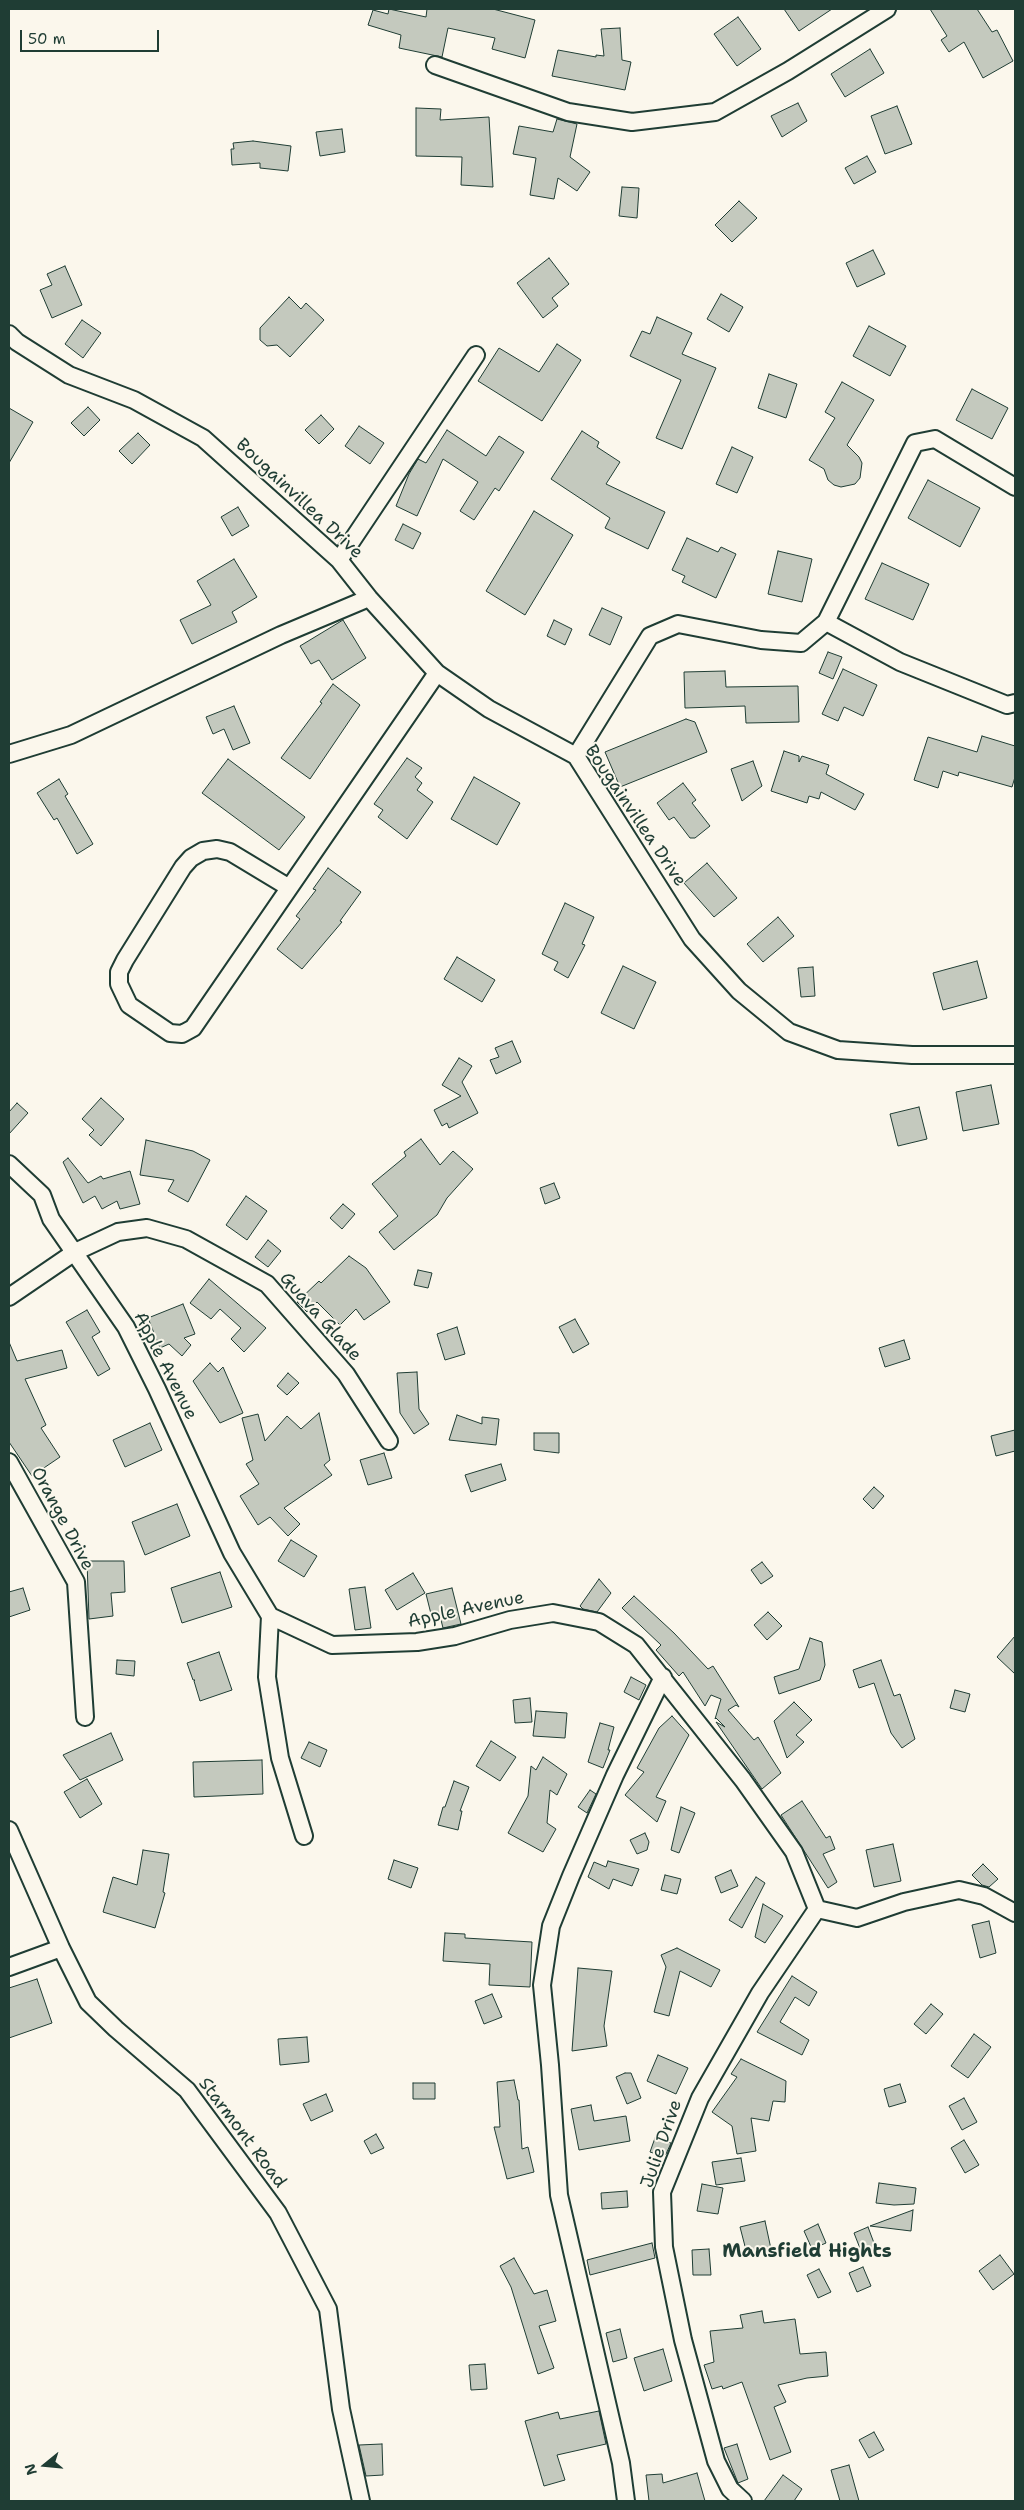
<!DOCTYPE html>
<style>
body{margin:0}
#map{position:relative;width:1024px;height:2510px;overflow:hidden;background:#fbf7ec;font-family:"Shantell Sans",sans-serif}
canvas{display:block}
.frame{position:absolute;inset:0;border:10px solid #1f3d34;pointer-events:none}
.north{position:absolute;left:20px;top:2440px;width:50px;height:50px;-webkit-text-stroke:4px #fbf7ec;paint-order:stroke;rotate:253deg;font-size:14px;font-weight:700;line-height:20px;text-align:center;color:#1f3d34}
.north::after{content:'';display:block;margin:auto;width:18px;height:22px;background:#1f3d34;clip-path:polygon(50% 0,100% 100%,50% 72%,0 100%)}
.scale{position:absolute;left:20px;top:30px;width:139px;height:22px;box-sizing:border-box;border:2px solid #1f3d34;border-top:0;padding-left:6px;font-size:15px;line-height:18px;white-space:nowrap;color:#1f3d34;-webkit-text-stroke:4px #fbf7ec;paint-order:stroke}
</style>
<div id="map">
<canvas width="1024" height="2510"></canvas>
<div class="frame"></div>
<div class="north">N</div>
<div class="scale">50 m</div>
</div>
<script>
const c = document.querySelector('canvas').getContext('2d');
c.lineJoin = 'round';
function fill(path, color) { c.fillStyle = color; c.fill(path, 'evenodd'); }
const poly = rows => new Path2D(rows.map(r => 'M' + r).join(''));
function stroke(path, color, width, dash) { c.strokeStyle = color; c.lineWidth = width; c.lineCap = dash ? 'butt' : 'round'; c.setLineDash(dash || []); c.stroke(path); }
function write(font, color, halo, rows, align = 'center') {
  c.font = font + ' "Shantell Sans",sans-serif'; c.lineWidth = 4; c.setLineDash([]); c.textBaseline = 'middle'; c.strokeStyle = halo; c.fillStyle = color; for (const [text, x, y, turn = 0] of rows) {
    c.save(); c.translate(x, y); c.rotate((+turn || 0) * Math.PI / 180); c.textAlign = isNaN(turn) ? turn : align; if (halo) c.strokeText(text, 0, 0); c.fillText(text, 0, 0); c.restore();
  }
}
const building = poly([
 [389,9,426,17,427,9,493,9,535,20,525,58,492,49,495,38,448,28,442,57,399,48,401,35,368,25,373,10,388,14,389,9],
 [784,9,832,9,799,31,784,9],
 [930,9,977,9,992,32,997,30,1013,61,983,78,964,42,949,52,941,40,947,36,930,9],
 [738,17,761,49,737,66,714,34,738,17],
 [620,28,622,60,631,62,625,90,552,76,558,50,596,57,596,55,604,56,601,29,620,28],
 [870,49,884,73,845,97,831,74,870,49],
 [798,103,807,121,782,137,771,116,798,103],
 [897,106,912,144,885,154,871,116,897,106],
 [416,108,441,109,440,120,489,117,493,187,461,185,462,157,416,156,416,108],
 [557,119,577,124,570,157,590,172,577,191,558,178,554,199,530,195,536,158,513,154,519,126,553,132,557,119],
 [342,129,345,152,320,156,316,132,342,129],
 [253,141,291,146,288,171,260,168,260,163,232,165,231,149,234,149,233,143,253,141],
 [867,156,876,172,854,184,845,168,867,156],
 [622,187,639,188,637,218,619,216,622,187],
 [739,201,757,218,732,242,715,225,739,201],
 [873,250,885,274,857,287,846,263,873,250],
 [549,258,569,284,552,298,558,306,543,318,517,283,549,258],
 [65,266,82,305,52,318,40,290,52,285,47,274,65,266],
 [721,294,743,307,729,332,707,319,721,294],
 [289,297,301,309,306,303,324,320,290,357,277,345,267,346,260,340,260,328,289,297],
 [657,317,692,333,682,354,716,368,682,449,656,438,681,380,630,356,642,331,650,334,657,317],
 [82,320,101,333,83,358,65,344,82,320],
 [869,326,906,346,890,376,853,356,869,326],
 [557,344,581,360,542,421,478,381,499,348,539,372,557,344],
 [769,374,797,384,786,418,758,408,769,374],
 [842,382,874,400,847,445,859,457,862,463,860,478,855,484,841,487,834,485,828,480,824,469,809,460,835,418,825,412,842,382],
 [972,389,1008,408,992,439,956,420,972,389],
 [88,407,100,420,84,436,71,423,88,407],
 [9,408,33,422,9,463,9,408],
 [321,415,334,429,319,444,305,430,321,415],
 [359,426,384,443,370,464,345,446,359,426],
 [447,430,486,456,499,436,524,452,499,491,495,488,474,520,460,511,478,482,443,459,417,516,396,506,409,474,418,459,426,463,447,430],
 [582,431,599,442,597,447,620,462,606,484,665,512,648,549,605,528,610,518,551,479,582,431],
 [138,433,150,445,132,464,119,451,138,433],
 [732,447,753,457,737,493,716,484,732,447],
 [928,480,980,508,960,547,908,518,928,480],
 [238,507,249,526,232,536,221,517,238,507],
 [534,511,573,535,525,615,486,591,534,511],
 [403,524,421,533,413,549,395,540,403,524],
 [687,538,718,552,721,547,736,554,716,598,682,582,685,576,672,570,687,538],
 [778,551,812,559,802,602,768,594,778,551],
 [234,559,257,597,232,612,237,622,192,644,180,620,211,605,197,581,234,559],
 [882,563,929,584,913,620,865,599,882,563],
 [602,608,622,617,610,645,589,635,602,608],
 [343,620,366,658,332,680,319,660,311,664,300,646,343,620],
 [554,620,572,629,565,645,547,636,554,620],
 [828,652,842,657,833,679,819,673,828,652],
 [843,669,877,685,863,716,844,707,838,721,822,714,843,669],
 [725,671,726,687,798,686,799,722,746,723,745,706,685,708,684,672,725,671],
 [333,684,360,705,310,779,281,758,322,703,320,702,333,684],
 [234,706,250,743,233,750,224,729,213,734,206,717,234,706],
 [686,719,695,722,707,752,620,787,605,752,686,719],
 [982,736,1015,746,1015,777,1012,787,959,772,958,776,943,771,938,788,914,780,928,737,977,752,982,736],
 [784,751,799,756,799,762,802,756,829,765,826,774,864,794,855,810,821,792,819,799,809,796,807,803,771,791,784,751],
 [407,758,422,768,415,777,422,783,417,790,433,802,407,839,378,817,383,810,374,804,407,758],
 [228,759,305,817,279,850,202,793,228,759],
 [753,761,762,786,742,801,731,769,753,761],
 [474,777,520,803,497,845,451,819,474,777],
 [59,779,68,794,65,796,93,844,77,854,57,818,54,820,37,793,59,779],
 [683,783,696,800,692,803,710,826,695,838,690,838,674,817,669,820,657,803,683,783],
 [707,863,737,898,714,917,684,883,707,863],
 [328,868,361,892,340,921,342,922,302,969,277,949,300,919,296,916,316,890,313,889,328,868],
 [565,903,594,917,582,944,585,945,568,978,554,970,558,962,542,954,565,903],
 [778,917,794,936,763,962,747,944,778,917],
 [457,957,495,980,482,1002,444,979,457,957],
 [977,961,987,998,943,1010,933,973,977,961],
 [623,966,656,982,634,1029,601,1013,623,966],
 [813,967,815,996,801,997,798,968,813,967],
 [512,1041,521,1062,496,1074,490,1060,499,1057,495,1048,512,1041],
 [459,1058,472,1066,462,1082,478,1113,449,1128,447,1123,442,1126,434,1110,461,1096,442,1085,459,1058],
 [991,1085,999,1124,963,1131,956,1092,991,1085],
 [101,1098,124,1119,101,1146,89,1135,94,1130,82,1119,101,1098],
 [17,1103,28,1113,9,1134,9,1112,17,1103],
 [919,1107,927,1139,898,1146,890,1114,919,1107],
 [421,1139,440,1165,453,1151,473,1169,447,1198,437,1215,394,1250,379,1232,398,1216,372,1184,406,1156,404,1152,421,1139],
 [146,1140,193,1151,210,1160,188,1202,168,1191,174,1180,140,1175,146,1140],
 [68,1158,88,1183,101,1176,103,1179,130,1171,140,1204,120,1209,117,1201,102,1209,95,1196,83,1203,63,1162,68,1158],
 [554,1183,560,1198,545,1204,540,1188,554,1183],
 [246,1196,267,1211,247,1240,226,1225,246,1196],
 [343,1204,355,1214,342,1229,330,1218,343,1204],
 [268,1240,281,1251,268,1267,255,1257,268,1240],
 [349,1256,366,1268,390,1302,364,1320,356,1309,340,1325,317,1302,307,1312,297,1302,319,1281,321,1283,349,1256],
 [418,1270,432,1273,428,1288,414,1285,418,1270],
 [209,1279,266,1328,244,1352,231,1339,241,1328,220,1309,211,1319,190,1303,209,1279],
 [183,1304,195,1334,184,1338,191,1345,182,1356,169,1344,160,1348,148,1318,183,1304],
 [87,1310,100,1332,92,1337,110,1369,98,1376,66,1322,87,1310],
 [575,1319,589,1344,573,1353,559,1327,575,1319],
 [457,1327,465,1354,445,1360,437,1334,457,1327],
 [904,1340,910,1359,885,1367,879,1348,904,1340],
 [9,1342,17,1361,62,1350,67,1368,25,1379,46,1425,41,1428,60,1457,32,1476,9,1442,9,1342],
 [210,1363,218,1372,223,1367,243,1413,220,1423,193,1381,210,1363],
 [417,1372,419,1409,429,1424,414,1434,400,1413,397,1373,417,1372],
 [288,1373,299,1383,287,1395,277,1386,288,1373],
 [319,1413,330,1460,324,1465,332,1475,284,1508,300,1524,288,1536,270,1517,258,1525,240,1496,259,1484,246,1464,253,1460,242,1418,258,1414,265,1441,287,1416,301,1429,319,1413],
 [457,1415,482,1424,482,1417,499,1419,496,1445,449,1440,457,1415],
 [150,1423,162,1450,125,1467,113,1440,150,1423],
 [1015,1430,1015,1451,996,1456,991,1436,1015,1430],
 [534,1433,559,1433,559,1453,534,1450,534,1433],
 [384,1453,392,1478,368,1485,360,1460,384,1453],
 [501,1464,506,1480,471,1492,465,1475,501,1464],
 [874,1487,884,1496,873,1509,863,1499,874,1487],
 [177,1504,190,1536,145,1555,132,1522,177,1504],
 [291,1540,317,1556,304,1577,278,1561,291,1540],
 [87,1561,124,1561,125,1592,111,1593,113,1616,89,1619,87,1561],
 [762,1562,773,1576,761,1584,751,1570,762,1562],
 [220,1572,232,1607,182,1623,171,1588,220,1572],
 [413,1573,425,1593,397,1610,385,1590,413,1573],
 [599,1579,611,1593,597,1612,583,1609,580,1606,599,1579],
 [365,1587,371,1628,355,1630,349,1589,365,1587],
 [23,1588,30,1610,9,1617,9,1592,23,1588],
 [452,1588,461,1624,443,1628,439,1612,431,1614,426,1594,452,1588],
 [634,1596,674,1633,708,1669,713,1666,739,1707,736,1705,728,1710,754,1740,758,1737,781,1773,762,1789,716,1722,725,1727,716,1718,715,1719,721,1699,711,1695,705,1706,683,1672,679,1676,656,1650,661,1645,622,1608,634,1596],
 [768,1612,782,1626,767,1640,754,1625,768,1612],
 [1015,1636,1015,1674,997,1657,1015,1636],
 [810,1638,822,1642,825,1665,820,1680,779,1694,774,1677,799,1669,810,1638],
 [219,1652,232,1690,200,1701,194,1681,195,1680,193,1680,187,1663,219,1652],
 [117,1660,135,1661,134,1676,116,1674,117,1660],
 [881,1660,894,1696,900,1694,915,1739,902,1748,891,1733,874,1683,859,1688,853,1670,881,1660],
 [631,1677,646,1685,639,1700,624,1692,631,1677],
 [955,1690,970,1694,965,1712,950,1708,955,1690],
 [530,1698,532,1722,515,1723,513,1700,530,1698],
 [794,1702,812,1720,796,1735,804,1742,787,1758,774,1721,794,1702],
 [536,1711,567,1713,565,1738,533,1736,536,1711],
 [672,1716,689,1735,656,1797,666,1801,657,1822,625,1795,644,1772,637,1768,659,1728,672,1716],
 [600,1723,614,1727,608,1750,610,1750,603,1768,588,1762,600,1723],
 [111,1733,123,1760,80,1780,63,1755,111,1733],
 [491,1741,516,1757,500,1781,476,1766,491,1741],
 [309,1742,327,1750,320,1767,301,1758,309,1742],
 [543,1757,567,1774,557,1795,550,1790,547,1823,556,1829,543,1852,508,1833,528,1796,531,1766,536,1770,543,1757],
 [262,1760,263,1794,194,1797,193,1762,262,1760],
 [87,1779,102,1804,80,1818,64,1792,87,1779],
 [454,1781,469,1787,460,1811,462,1811,458,1830,438,1825,443,1807,445,1807,454,1781],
 [590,1790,596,1794,587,1813,578,1807,590,1790],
 [802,1801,826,1838,830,1836,835,1849,823,1854,837,1882,828,1888,781,1815,802,1801],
 [681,1807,695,1813,679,1853,671,1850,681,1807],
 [645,1833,649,1842,647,1850,637,1854,630,1840,645,1833],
 [893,1844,901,1881,874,1887,866,1850,893,1844],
 [143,1850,169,1854,163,1892,165,1893,155,1928,103,1912,113,1877,137,1885,143,1850],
 [394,1860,418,1868,411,1888,388,1879,394,1860],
 [608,1861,639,1869,632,1886,613,1879,609,1889,588,1877,594,1862,606,1867,608,1861],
 [983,1864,998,1879,989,1887,982,1885,972,1875,983,1864],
 [731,1870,738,1886,721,1893,715,1877,731,1870],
 [665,1875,681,1879,677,1894,661,1890,665,1875],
 [756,1877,765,1883,742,1928,729,1920,756,1877],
 [763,1904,783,1916,765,1943,755,1937,763,1904],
 [989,1921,996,1953,980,1958,972,1925,989,1921],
 [445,1933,465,1934,465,1938,532,1942,530,1987,489,1985,490,1964,443,1961,445,1933],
 [677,1948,720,1970,711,1987,680,1971,669,2016,654,2012,666,1967,661,1955,677,1948],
 [578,1968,612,1971,604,2026,607,2046,572,2051,578,1968],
 [792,1976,817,1992,809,2006,795,1997,780,2022,809,2040,802,2055,757,2032,792,1976],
 [37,1979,52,2023,9,2038,9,1988,37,1979],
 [492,1994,502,2017,484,2024,475,2001,492,1994],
 [931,2004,943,2014,926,2034,914,2024,931,2004],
 [974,2034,991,2047,968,2078,951,2066,974,2034],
 [307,2037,309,2062,280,2065,278,2039,307,2037],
 [658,2055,688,2068,676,2094,647,2081,658,2055],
 [741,2059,786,2081,785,2102,773,2101,769,2121,751,2118,756,2151,737,2154,732,2126,712,2112,737,2077,731,2074,741,2059],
 [625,2073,631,2073,641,2098,627,2104,616,2077,625,2073],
 [514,2080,518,2100,519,2100,522,2149,528,2147,534,2172,507,2179,494,2127,500,2127,497,2082,514,2080],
 [413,2083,435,2083,435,2099,413,2099,413,2083],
 [900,2084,906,2102,889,2107,884,2089,900,2084],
 [326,2094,333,2111,311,2121,303,2104,326,2094],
 [964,2098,977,2122,962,2130,949,2106,964,2098],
 [591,2105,594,2121,626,2116,630,2141,579,2150,571,2109,591,2105],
 [376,2134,384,2148,371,2154,364,2141,376,2134],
 [655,2138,671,2143,666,2154,663,2156,650,2152,655,2138],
 [964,2140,979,2165,965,2173,951,2148,964,2140],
 [741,2158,745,2181,716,2185,712,2162,741,2158],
 [879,2183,916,2188,914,2204,894,2205,876,2203,879,2183],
 [702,2184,723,2188,718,2214,697,2211,702,2184],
 [627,2191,628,2207,602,2209,601,2193,627,2191],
 [913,2210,911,2231,870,2226,913,2210],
 [765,2221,771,2249,747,2254,740,2227,765,2221],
 [818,2224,826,2243,812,2249,804,2231,818,2224],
 [868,2227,877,2251,863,2256,854,2233,868,2227],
 [652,2243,655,2258,590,2275,587,2260,652,2243],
 [709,2249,711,2275,693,2275,692,2250,709,2249],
 [1000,2255,1014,2274,993,2290,979,2271,1000,2255],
 [514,2258,534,2294,547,2290,556,2321,539,2326,554,2368,538,2374,511,2287,500,2266,514,2258],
 [863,2267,871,2286,857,2292,849,2273,863,2267],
 [819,2269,831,2292,818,2298,807,2275,819,2269],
 [762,2311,764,2323,795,2319,800,2354,826,2352,828,2376,807,2378,778,2385,786,2402,774,2407,791,2452,770,2460,742,2382,723,2389,722,2386,712,2389,704,2365,714,2362,710,2331,743,2328,740,2315,762,2311],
 [620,2329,627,2358,613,2362,606,2333,620,2329],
 [663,2349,672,2381,644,2391,634,2358,663,2349],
 [485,2364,487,2389,471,2390,469,2365,485,2364],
 [599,2411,606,2444,557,2455,565,2480,544,2486,525,2421,558,2412,560,2419,599,2411],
 [874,2432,884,2450,869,2458,859,2440,874,2432],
 [382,2444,383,2475,366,2476,359,2445,382,2444],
 [737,2444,748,2479,738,2483,724,2448,737,2444],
 [849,2465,859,2501,840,2501,831,2470,849,2465],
 [697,2473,705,2501,649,2501,646,2475,662,2474,663,2483,697,2473],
 [783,2475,802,2489,794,2501,764,2501,783,2475]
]);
const street = poly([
 [435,65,568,112,632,122,715,112,788,71,887,9],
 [9,334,17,342,69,375,134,400,203,438,339,560,369,598,437,673,489,709,576,756,692,939,739,991,789,1032,838,1050,912,1055,1015,1055],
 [339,560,476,355],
 [826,622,900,662,1007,705,1015,703],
 [9,754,71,735,281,635,369,598],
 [576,756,650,636,678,624,761,640,801,643,826,622,915,443,935,439,1015,487],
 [288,887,230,852,217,849,203,851,191,858,183,867,125,960,119,972,119,984,129,1005,170,1033,182,1034,193,1028,437,673],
 [9,1164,42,1195,51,1219,126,1327,157,1389,232,1553,270,1616,332,1645,417,1642,455,1636,510,1620,553,1613,599,1622,636,1645,743,1780,794,1852,817,1909,857,1918,904,1902,959,1890,984,1896,1015,1913],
 [9,1297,75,1252,118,1232,147,1228,186,1239,267,1284,346,1374,389,1441],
 [9,1462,76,1582,85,1717],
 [270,1616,267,1677,280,1758,304,1836],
 [9,1830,61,1948,88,2002,116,2029,187,2090,278,2213,328,2309,341,2409,361,2501],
 [9,1967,61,1948],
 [626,2501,621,2463,559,2195,550,2065,542,1985,551,1926,571,1876,615,1775,663,1677],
 [743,2501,730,2489,716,2461,683,2340,664,2247,662,2192,700,2098,760,1993,817,1909]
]);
const streetNames = [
 ["Bougainvillea Drive",299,499,43],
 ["Bougainvillea Drive",635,816,56],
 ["Guava Glade",320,1317,48],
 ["Apple Avenue",165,1366,63],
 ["Orange Drive",62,1519,62],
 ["Apple Avenue",466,1610,-12],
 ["Starmont Road",242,2133,53],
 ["Julie Drive",662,2144,-71]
];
const neighbourhoodNames = [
 ["Mansfield Hights",807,2252]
];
fill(building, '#c4c9be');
stroke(building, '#1f3d34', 1);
stroke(street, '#1f3d34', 20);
stroke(street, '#fbf7ec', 16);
write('18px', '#1f3d34', '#fbf7ec', streetNames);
write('bold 19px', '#1f3d34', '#fbf7ec', neighbourhoodNames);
</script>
